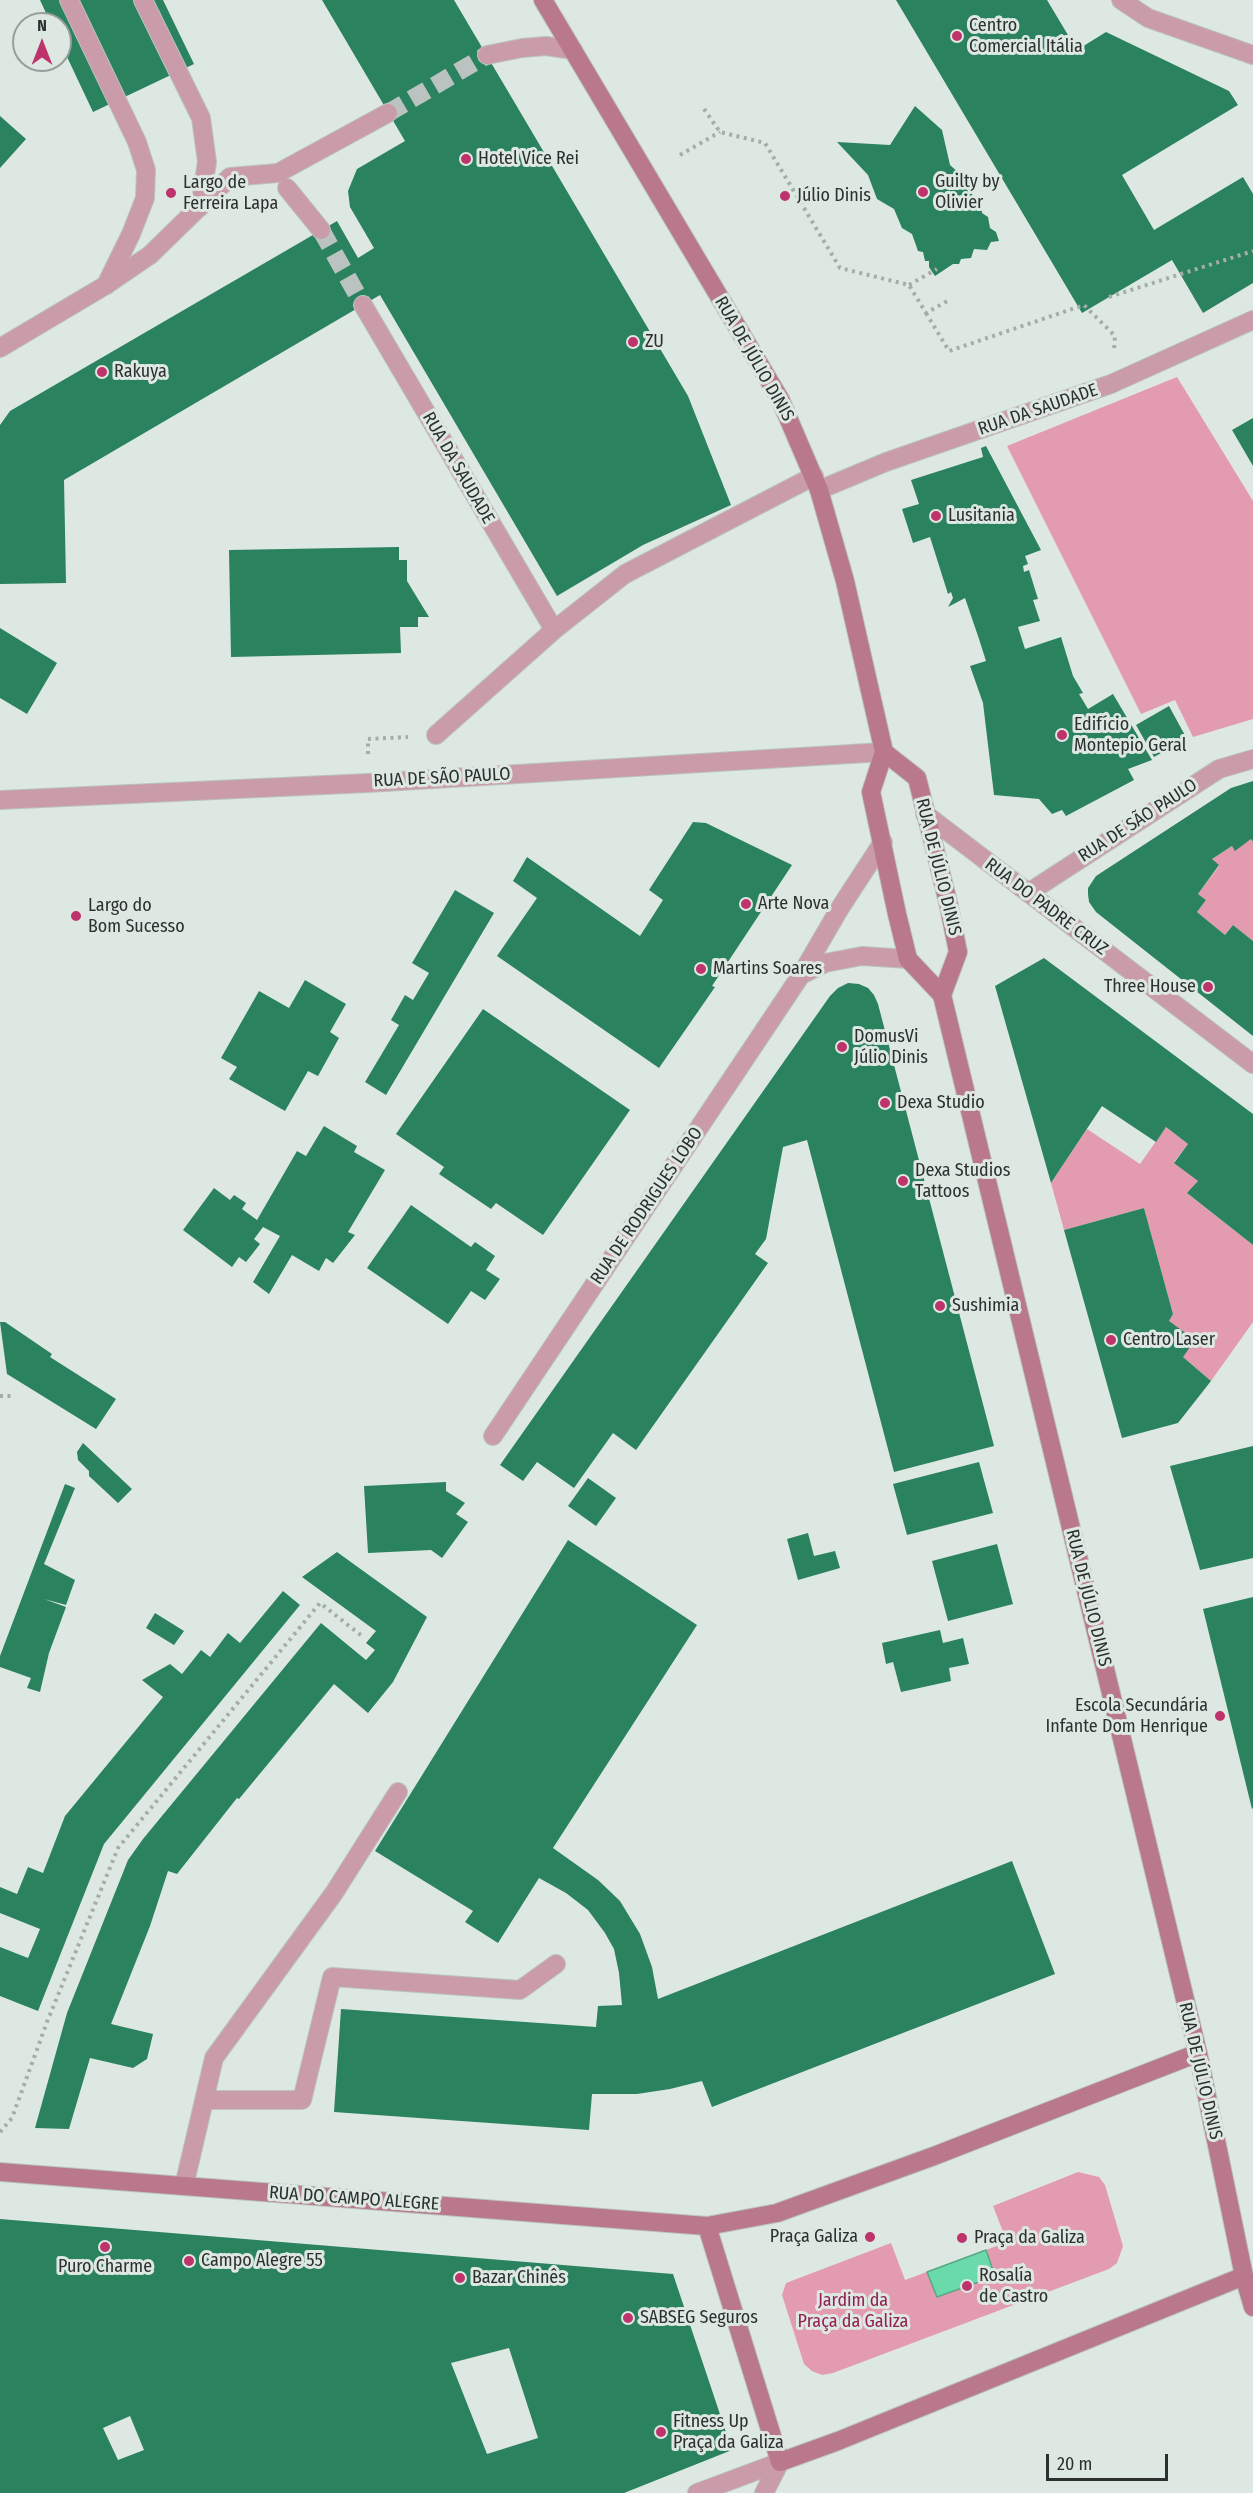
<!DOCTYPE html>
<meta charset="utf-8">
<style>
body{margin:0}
#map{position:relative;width:1253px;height:2493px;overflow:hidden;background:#dee8e3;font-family:"Fira Sans Condensed",sans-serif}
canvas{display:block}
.north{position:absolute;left:12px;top:12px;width:60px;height:60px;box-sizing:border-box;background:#dee8e3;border:2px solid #979e9b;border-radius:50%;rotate:0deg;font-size:16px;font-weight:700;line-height:24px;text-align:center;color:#2c302e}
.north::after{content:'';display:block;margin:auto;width:21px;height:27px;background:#be336b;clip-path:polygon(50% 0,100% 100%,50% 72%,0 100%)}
.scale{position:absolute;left:1046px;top:2454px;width:122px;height:27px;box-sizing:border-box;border:3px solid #2c302e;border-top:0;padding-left:8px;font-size:18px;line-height:21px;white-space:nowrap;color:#2c302e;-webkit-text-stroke:4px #dee8e3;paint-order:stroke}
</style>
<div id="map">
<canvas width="1253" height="2493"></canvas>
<div class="north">N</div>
<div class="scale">20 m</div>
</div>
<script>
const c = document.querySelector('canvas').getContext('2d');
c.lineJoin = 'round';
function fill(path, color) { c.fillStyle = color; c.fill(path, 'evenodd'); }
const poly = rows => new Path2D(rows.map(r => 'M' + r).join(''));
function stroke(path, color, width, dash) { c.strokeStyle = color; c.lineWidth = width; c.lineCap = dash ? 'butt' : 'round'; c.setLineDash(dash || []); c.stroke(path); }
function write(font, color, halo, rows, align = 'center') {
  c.font = font + ' "Fira Sans Condensed",sans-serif'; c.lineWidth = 6; c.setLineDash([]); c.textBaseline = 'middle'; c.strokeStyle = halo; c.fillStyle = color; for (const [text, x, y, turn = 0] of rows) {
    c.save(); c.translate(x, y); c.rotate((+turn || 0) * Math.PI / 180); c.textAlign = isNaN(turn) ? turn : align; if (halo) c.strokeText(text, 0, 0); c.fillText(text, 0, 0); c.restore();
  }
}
const green = poly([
 [1177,377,1253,501,1253,719,1193,737,1175,700,1141,714,1007,446],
 [1251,839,1253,842,1253,941,1233,925,1225,935,1197,912,1206,900,1198,894,1219,866,1212,859,1232,846,1235,850],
 [1166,1127,1188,1144,1174,1162,1198,1181,1188,1194,1253,1245,1253,1322,1211,1381,1183,1357,1169,1321,1173,1314,1144,1208,1064,1230,1051,1183,1087,1129,1140,1164],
 [1078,2172,1099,2177,1105,2185,1123,2246,1117,2263,1109,2269,833,2373,822,2375,812,2371,804,2364,782,2295,786,2283,891,2243,905,2280,986,2250,1007,2242,993,2206]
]);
const water = poly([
 [986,2250,995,2276,937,2297,927,2272,986,2250]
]);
const building = poly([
 [40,0,163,0,194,64,93,112,60,42,60,24,51,24],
 [322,0,454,0,688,396,731,505,643,545,557,596,380,295,64,480,66,583,0,584,0,425,10,411,337,221,358,258,374,248,350,207,348,191,357,169,405,141],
 [896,0,1047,0,1077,50,1106,32,1229,91,1238,105,1122,175,1154,230,1243,177,1253,194,1253,283,1203,313,1172,260,1082,313],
 [915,106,942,130,950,165,971,184,973,201,981,204,982,213,988,217,990,228,996,232,999,241,991,242,987,250,974,249,971,258,961,259,959,264,953,264,935,276,929,267,929,261,925,261,923,252,918,251,912,234,902,228,894,209,877,199,868,175,837,142,890,145],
 [0,116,26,139,0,168],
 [1253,418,1253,466,1232,430],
 [986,446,1041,550,1025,556,1028,564,1023,566,1024,572,1029,570,1038,599,1033,600,1040,621,1018,627,1025,649,1061,637,1073,676,1083,693,1079,694,1088,709,1113,694,1152,760,1128,769,1134,780,1066,816,1062,810,1052,814,1039,799,994,795,983,703,970,666,986,661,979,639,965,598,948,607,953,598,951,592,948,594,930,537,913,543,902,509,919,504,911,480,983,457,981,448],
 [399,547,399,560,407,560,407,581,429,617,418,617,418,627,400,627,401,653,231,657,229,550],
 [0,628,57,663,27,714,0,698],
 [1169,706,1187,739,1154,757,1136,725],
 [1253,781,1253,842,1251,839,1235,851,1232,846,1212,859,1219,865,1198,894,1206,900,1197,912,1225,935,1233,925,1253,941,1253,1036,1096,912,1089,902,1088,894,1088,888,1096,876,1231,788],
 [693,822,706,823,792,865,712,986,715,987,659,1068,497,956,537,898,513,881,527,857,640,936,663,900,649,890],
 [455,890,494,913,386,1095,365,1082,399,1025,391,1020,405,995,413,1000,429,973,412,963],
 [1044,958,1253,1114,1253,1245,1187,1193,1198,1181,1174,1163,1188,1144,1166,1127,1156,1142,1102,1106,1051,1183,995,986],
 [305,980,346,1004,330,1032,339,1038,318,1076,308,1071,285,1111,229,1079,237,1067,221,1058,259,991,289,1008],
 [848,983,859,984,868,988,874,995,878,1004,994,1446,894,1472,807,1140,783,1147,766,1239,755,1254,768,1263,636,1450,613,1433,574,1488,537,1462,523,1481,500,1465,830,996,838,988],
 [483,1009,630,1110,543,1235,496,1203,491,1209,439,1174,444,1167,396,1134],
 [324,1126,357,1146,354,1152,385,1170,348,1232,355,1235,333,1263,326,1258,319,1271,292,1255,269,1294,253,1282,280,1236,263,1227,254,1239,260,1244,246,1262,239,1257,232,1267,183,1230,214,1188,230,1200,234,1195,246,1203,242,1209,257,1220,297,1151,306,1156],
 [411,1205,471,1247,475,1242,495,1256,486,1270,500,1279,485,1300,471,1291,448,1324,367,1268],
 [1144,1208,1173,1314,1169,1321,1195,1340,1183,1357,1211,1381,1178,1423,1122,1438,1064,1230],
 [0,1322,5,1322,52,1354,50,1357,116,1399,96,1429,7,1374],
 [83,1443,132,1489,118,1503,89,1476,89,1471,78,1460,77,1452],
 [1253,1446,1253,1558,1200,1570,1170,1466],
 [979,1462,993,1513,907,1535,893,1484],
 [588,1478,616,1498,596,1526,568,1506],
 [446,1482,446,1491,465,1503,456,1514,468,1522,442,1558,431,1550,368,1553,364,1486],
 [65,1484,75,1488,44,1564,75,1580,66,1605,44,1599,66,1607,49,1653,40,1692,27,1688,31,1678,0,1667,0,1656],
 [808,1533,814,1556,835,1551,840,1568,798,1580,787,1539],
 [568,1540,697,1625,553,1848,598,1880,620,1901,640,1934,652,1967,658,1999,1012,1861,1055,1974,712,2107,702,2081,670,2089,637,2094,592,2094,589,2130,334,2112,341,2009,596,2027,598,2006,622,2005,619,1973,614,1949,605,1933,588,1910,566,1893,539,1878,498,1943,465,1922,473,1911,375,1851],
 [997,1544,1013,1604,948,1621,932,1561],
 [337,1552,427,1617,393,1682,368,1713,334,1684,239,1799,237,1798,177,1874,168,1871,150,1926,111,2024,153,2034,147,2059,133,2068,90,2058,69,2129,35,2128,67,2013,128,1860,143,1839,321,1623,366,1660,375,1650,366,1643,376,1631,302,1577],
 [283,1591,300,1605,104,1844,38,2011,0,1996,0,1947,28,1958,40,1929,0,1913,0,1887,17,1894,28,1867,43,1873,65,1816,163,1697,142,1680,170,1664,182,1674,201,1650,210,1657,228,1633,240,1643],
 [1253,1597,1253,1808,1252,1809,1203,1609],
 [155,1613,184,1631,174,1645,146,1628],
 [940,1630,943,1643,963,1638,969,1664,949,1668,951,1681,901,1692,893,1662,886,1664,882,1643],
 [0,2219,673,2274,732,2450,624,2493,0,2493],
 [509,2348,538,2438,487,2454,451,2363],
 [130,2416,144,2450,118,2460,103,2428]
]);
const pedestrianTunnel = poly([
 [321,230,363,305]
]);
const tertiaryTunnel = poly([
 [388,113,487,55]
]);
const path = poly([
 [704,109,720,132,765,143,840,268,909,285,926,313,951,299],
 [680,155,720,132],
 [909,285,937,269],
 [1109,297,1253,251],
 [926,313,949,351,1084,305,1115,336,1114,351],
 [368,754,368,739,408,737],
 [0,1396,12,1396],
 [0,2132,12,2118,47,2022,118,1848,320,1603,362,1636]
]);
const service = poly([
 [69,0,137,142,146,170,145,198,131,234,106,285],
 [143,0,201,118,207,162,200,207],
 [1121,0,1148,18,1253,55],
 [436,735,554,630,625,574,814,476],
 [204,2100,302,2100,332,1977,520,1990,556,1964],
 [184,2186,214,2058,334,1893,398,1792]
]);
const pedestrian = poly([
 [287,188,321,230],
 [363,305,554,630]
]);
const minor = poly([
 [819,490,886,462,1111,384,1253,320],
 [0,800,368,783,884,752],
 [925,814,1253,1064],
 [1028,893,1219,769,1253,759],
 [801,975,825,963,862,956,908,959],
 [493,1436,801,975,840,908,883,842],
 [697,2493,780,2462],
 [764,2493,780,2462]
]);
const tertiary = poly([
 [487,55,522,48,546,46,573,50],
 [0,348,106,285,150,255,230,177,278,173,388,113]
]);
const secondary = poly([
 [543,0,780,399,819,490,845,581,884,752,871,792,897,914,908,959,942,995,1198,2053,1244,2276,1253,2307],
 [884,752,917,778,948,902,958,952,942,995],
 [0,2172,707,2226,777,2213,934,2156,1198,2053],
 [707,2226,780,2462,838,2441,1244,2276]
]);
const markers = [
 [957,36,6,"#be336b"],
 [466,159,6,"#be336b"],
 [923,192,6,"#be336b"],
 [171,193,6,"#be336b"],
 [785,196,6,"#be336b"],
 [633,342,6,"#be336b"],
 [102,372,6,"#be336b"],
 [936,516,6,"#be336b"],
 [1062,735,6,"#be336b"],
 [746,904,6,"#be336b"],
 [76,916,6,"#be336b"],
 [701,969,6,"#be336b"],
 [1208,987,6,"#be336b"],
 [842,1047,6,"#be336b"],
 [885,1103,6,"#be336b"],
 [903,1181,6,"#be336b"],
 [940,1306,6,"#be336b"],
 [1111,1340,6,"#be336b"],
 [1220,1716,6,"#be336b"],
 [870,2237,6,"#be336b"],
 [962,2238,6,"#be336b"],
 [105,2247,6,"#be336b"],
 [189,2261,6,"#be336b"],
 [460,2278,6,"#be336b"],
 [967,2286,6,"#be336b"],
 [628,2318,6,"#be336b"],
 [661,2432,6,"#be336b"]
];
const poiNames = [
 ["Centro",969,26],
 ["Comercial Itália",969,47],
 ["Hotel Vice Rei",478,159],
 ["Guilty by",935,182],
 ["Olivier",935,203],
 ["Largo de",183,183],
 ["Ferreira Lapa",183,204],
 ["Júlio Dinis",797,196],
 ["ZU",645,342],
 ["Rakuya",114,372],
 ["Lusitania",948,516],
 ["Edifício",1074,725],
 ["Montepio Geral",1074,746],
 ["Arte Nova",758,904],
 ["Largo do",88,906],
 ["Bom Sucesso",88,927],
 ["Martins Soares",713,969],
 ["Three House",1196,987,"right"],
 ["DomusVi",854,1037],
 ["Júlio Dinis",854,1058],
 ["Dexa Studio",897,1103],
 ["Dexa Studios",915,1171],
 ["Tattoos",915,1192],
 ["Sushimia",952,1306],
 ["Centro Laser",1123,1340],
 ["Escola Secundária",1208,1706,"right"],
 ["Infante Dom Henrique",1208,1727,"right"],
 ["Praça Galiza",858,2237,"right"],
 ["Praça da Galiza",974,2238],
 ["Campo Alegre 55",201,2261],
 ["Puro Charme",105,2267,"center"],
 ["Rosalía",979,2276],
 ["de Castro",979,2297],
 ["Bazar Chinês",472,2278],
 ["SABSEG Seguros",640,2318],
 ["Fitness Up",673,2422],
 ["Praça da Galiza",673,2443]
];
const streetNames = [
 ["RUA DE JÚLIO DINIS",754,359,60],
 ["RUA DA SAUDADE",1038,410,-19],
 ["RUA DA SAUDADE",458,468,60],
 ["RUA DE SÃO PAULO",442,778,-3],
 ["RUA DE SÃO PAULO",1138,821,-33],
 ["RUA DE JÚLIO DINIS",938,867,76],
 ["RUA DO PADRE CRUZ",1046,907,37],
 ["RUA DE RODRIGUES LOBO",647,1206,-56],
 ["RUA DE JÚLIO DINIS",1088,1598,76],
 ["RUA DE JÚLIO DINIS",1200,2071,77],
 ["RUA DO CAMPO ALEGRE",354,2199,4]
];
const parkNames = [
 ["Jardim da",853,2301],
 ["Praça da Galiza",853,2322]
];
fill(green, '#e39bb0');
fill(water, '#6bdaaa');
stroke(water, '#58a785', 1.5);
fill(building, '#2a825f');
stroke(pedestrianTunnel, '#bac3bf', 18, [18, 9]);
stroke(tertiaryTunnel, '#bac3bf', 18, [18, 9]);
stroke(service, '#bac3bf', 20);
stroke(pedestrian, '#bac3bf', 20);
stroke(minor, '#bac3bf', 20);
stroke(tertiary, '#bac3bf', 20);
stroke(secondary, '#bac3bf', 20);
stroke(path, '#a4ada8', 4, [3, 4.5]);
stroke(service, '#ca9ca9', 18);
stroke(pedestrian, '#ca9ca9', 18);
stroke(minor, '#ca9ca9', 18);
stroke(tertiary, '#ca9ca9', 18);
stroke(secondary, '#b9788b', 18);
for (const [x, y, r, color] of markers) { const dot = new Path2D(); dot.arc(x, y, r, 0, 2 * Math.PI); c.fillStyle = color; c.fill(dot); stroke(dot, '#dee8e3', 2); }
write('18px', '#2c302e', '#dee8e3', poiNames, 'left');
write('18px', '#2c302e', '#dee8e3', streetNames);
write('18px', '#932050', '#dee8e3', parkNames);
</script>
